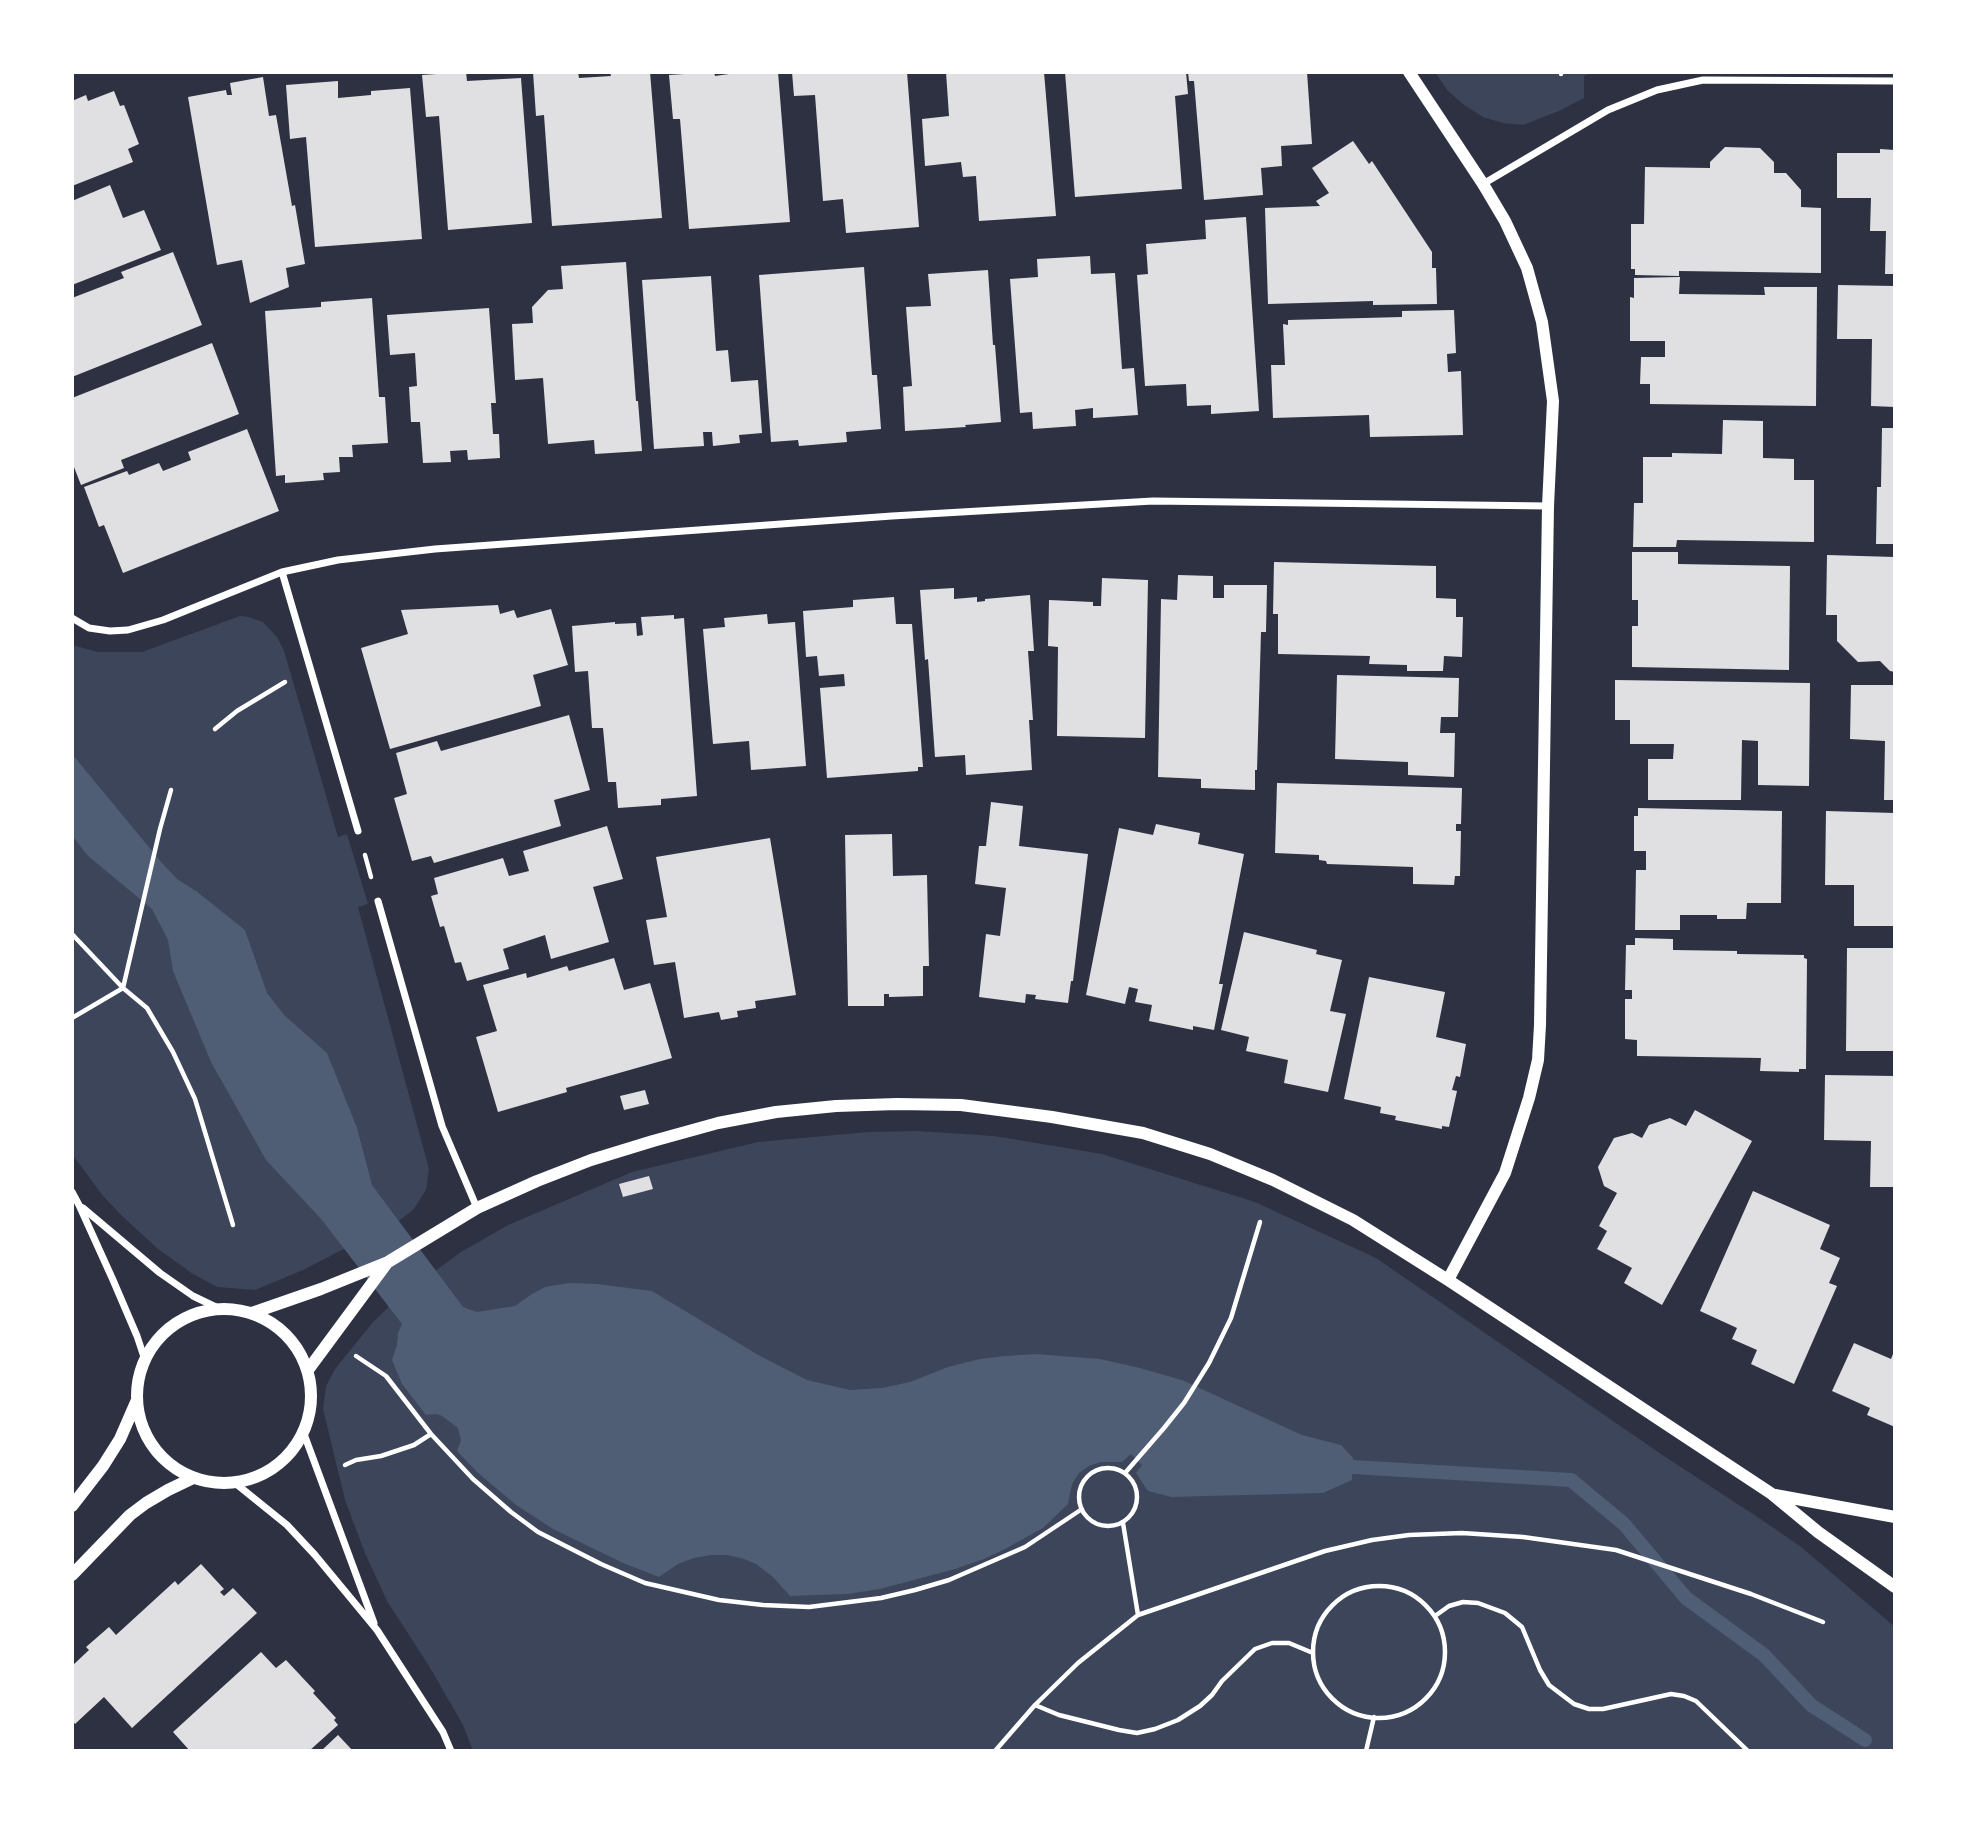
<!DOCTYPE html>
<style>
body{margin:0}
#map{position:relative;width:1967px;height:1823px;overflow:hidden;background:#2d3142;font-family:"Fira Sans Condensed",sans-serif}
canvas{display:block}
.frame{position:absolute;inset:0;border:74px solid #fff;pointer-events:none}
</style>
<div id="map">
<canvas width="1967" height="1823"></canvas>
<div class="frame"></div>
</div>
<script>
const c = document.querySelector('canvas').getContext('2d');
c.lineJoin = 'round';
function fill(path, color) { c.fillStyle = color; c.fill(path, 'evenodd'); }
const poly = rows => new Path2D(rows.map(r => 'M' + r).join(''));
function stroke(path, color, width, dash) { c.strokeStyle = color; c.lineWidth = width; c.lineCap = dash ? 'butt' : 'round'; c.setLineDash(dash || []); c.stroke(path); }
const green = poly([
 [1435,72,1594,72,1584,76,1584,98,1559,111,1523,125,1503,123,1483,117,1464,105,1447,90],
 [240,616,248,617,263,622,278,638,284,651,292,678,338,837,347,834,368,904,358,907,429,1169,426,1190,414,1209,400,1220,303,1270,255,1290,217,1287,193,1274,158,1249,122,1216,103,1196,72,1154,72,645,98,652,142,652],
 [917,1131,994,1136,1102,1154,1255,1202,1376,1258,1664,1456,1762,1520,1800,1546,1895,1627,1895,1751,473,1751,463,1725,429,1666,387,1601,365,1553,345,1500,323,1409,326,1386,335,1369,373,1322,397,1299,461,1252,508,1225,632,1172,758,1142,868,1132]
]);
const water = poly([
 [72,754,162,863,177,879,196,891,245,930,267,993,284,1015,327,1053,357,1128,372,1185,463,1307,477,1312,515,1306,532,1294,545,1287,569,1283,597,1284,652,1291,760,1356,807,1380,850,1390,882,1388,910,1382,948,1367,980,1359,1004,1356,1036,1354,1100,1359,1140,1368,1182,1380,1302,1435,1341,1445,1353,1458,1352,1480,1323,1493,1171,1497,1148,1491,1136,1473,1142,1465,1131,1454,1122,1462,1101,1462,1089,1466,1079,1473,1072,1484,1068,1504,1043,1528,1005,1549,984,1559,955,1569,880,1589,848,1594,790,1596,773,1577,756,1564,744,1559,727,1555,711,1555,694,1558,678,1564,659,1577,623,1563,553,1529,516,1505,477,1472,457,1451,461,1440,458,1428,442,1416,437,1414,426,1415,402,1384,392,1360,397,1345,398,1333,402,1324,322,1220,266,1160,211,1062,173,971,168,940,152,909,87,855,72,835]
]);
const stream = poly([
 [1353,1467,1571,1480,1624,1524,1686,1598,1764,1655,1811,1705,1865,1740]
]);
const building = poly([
 [466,72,467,81,521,78,532,223,448,230,439,116,426,117,422,75],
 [533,72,578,72,579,78,611,76,610,72,650,72,662,218,552,226,544,115,536,116],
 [714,72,715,76,729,74,729,72,778,72,790,222,689,229,680,119,673,119,669,75],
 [792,72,907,72,919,227,846,233,843,199,823,201,815,95,794,96],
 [946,72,1044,72,1056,216,979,221,976,176,963,177,961,162,925,166,922,119,949,116],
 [1065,72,1186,72,1188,94,1175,96,1182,189,1075,197],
 [1188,72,1307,72,1312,144,1281,146,1282,166,1261,168,1263,195,1204,200,1194,81,1189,81],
 [263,77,269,116,276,115,292,206,295,205,305,264,286,268,289,287,250,303,242,260,217,265,188,97,226,90,227,95,232,95,230,83],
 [338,81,338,98,371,95,371,91,410,88,422,239,315,247,306,137,290,139,286,85],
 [114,91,120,106,124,105,139,144,128,149,133,162,72,186,72,101,86,95,88,101],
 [1353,141,1369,164,1372,161,1432,252,1432,268,1436,268,1437,304,1373,305,1373,301,1268,304,1265,208,1320,206,1316,201,1329,193,1312,168],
 [1725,147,1760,148,1774,162,1774,173,1786,173,1801,190,1801,207,1821,208,1821,273,1679,271,1679,276,1635,275,1635,269,1631,269,1631,224,1644,224,1645,167,1710,168,1710,162],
 [1880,149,1895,150,1895,274,1885,274,1886,231,1870,231,1871,198,1837,198,1837,153,1880,153],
 [110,185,123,218,144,210,161,250,72,285,72,201],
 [1246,217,1259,411,1211,414,1211,405,1187,406,1186,384,1145,386,1137,275,1148,274,1146,244,1206,239,1205,220],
 [173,252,202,325,72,377,72,298,124,278,121,272],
 [1090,256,1091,274,1115,273,1122,369,1134,368,1138,415,1093,418,1093,408,1075,410,1076,426,1033,429,1032,412,1020,413,1010,279,1038,277,1037,259],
 [626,262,636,401,638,401,642,451,595,454,594,440,548,444,543,378,515,380,512,324,533,323,532,307,548,290,563,289,561,266],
 [864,267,872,375,877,375,881,429,846,432,847,442,799,446,798,440,771,442,759,275],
 [988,270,993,345,995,345,1001,422,965,425,966,427,905,431,903,387,912,386,906,307,931,306,928,274],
 [711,276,716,351,728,350,731,382,758,380,762,433,739,435,740,443,713,446,712,432,703,432,704,446,654,449,642,280],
 [1680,277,1679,294,1765,295,1764,287,1817,287,1816,406,1650,404,1650,384,1640,384,1641,357,1665,357,1665,341,1630,341,1630,297,1634,298,1634,278],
 [1838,285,1895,286,1895,407,1871,406,1872,339,1837,339],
 [372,298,379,397,385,397,388,443,352,445,353,457,339,457,340,472,323,473,324,480,285,483,285,475,276,476,265,311,321,307,321,302],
 [489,308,496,403,491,403,493,434,499,434,500,458,468,460,467,450,450,451,451,462,423,463,420,422,411,422,409,387,417,386,415,353,390,355,387,315],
 [1454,310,1456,353,1447,354,1448,372,1461,371,1463,435,1370,437,1369,415,1273,418,1271,365,1285,365,1283,324,1288,325,1288,320,1402,317,1402,311],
 [212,343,239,414,121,460,124,468,81,485,72,462,72,398],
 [1723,420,1763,421,1763,458,1794,459,1794,480,1814,480,1814,542,1677,540,1676,547,1633,547,1634,503,1643,503,1643,457,1672,457,1672,453,1722,454],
 [1882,428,1895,428,1895,544,1876,544,1877,487,1881,487],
 [247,429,279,511,123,573,104,525,99,527,84,487,127,471,129,475,159,463,163,471,191,460,188,452],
 [1632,552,1678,552,1678,564,1790,566,1789,670,1632,667,1632,626,1638,626,1638,600,1632,600],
 [1827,555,1895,557,1895,672,1890,671,1880,661,1858,662,1837,641,1837,615,1826,615],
 [1274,562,1436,566,1436,598,1456,599,1456,617,1463,617,1462,657,1444,656,1443,671,1407,671,1407,665,1369,664,1370,656,1278,654,1278,614,1273,614],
 [1178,575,1213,576,1213,598,1224,598,1224,585,1267,585,1266,632,1261,632,1257,770,1255,770,1255,790,1201,788,1201,779,1158,777,1161,599,1177,600],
 [1102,578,1148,580,1145,738,1057,736,1058,647,1048,646,1049,600,1093,602,1093,606,1101,606],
 [954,588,954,599,977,597,977,602,985,601,985,599,1030,595,1034,651,1028,651,1033,720,1029,720,1032,770,966,775,965,755,935,757,928,659,925,660,920,590],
 [894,597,896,624,912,624,923,767,918,767,918,771,827,778,820,688,845,686,844,674,819,676,817,656,806,657,803,611,853,607,853,600],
 [498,605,500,614,514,610,517,618,551,609,568,665,533,675,541,706,390,749,361,648,408,634,401,610],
 [767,614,768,624,795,622,806,766,751,770,749,741,713,744,703,629,725,627,724,618],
 [674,615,674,619,684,618,697,796,661,799,661,805,618,808,616,782,608,782,603,728,592,728,588,671,575,672,572,626,615,622,615,624,636,623,637,636,643,635,641,617],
 [1337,675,1459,678,1458,717,1441,717,1440,733,1455,733,1454,777,1408,775,1408,762,1335,759],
 [1615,680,1810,683,1809,786,1758,785,1758,741,1742,740,1741,800,1648,800,1648,759,1673,759,1674,744,1630,744,1630,720,1615,720],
 [1851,685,1895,685,1895,800,1884,800,1885,741,1850,739],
 [569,715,590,790,554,800,561,826,434,863,431,856,412,861,394,798,407,794,396,753,437,741,441,751],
 [1277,783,1462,788,1461,824,1456,824,1456,831,1461,831,1460,876,1455,876,1454,885,1413,884,1413,867,1327,864,1326,861,1319,860,1319,855,1275,853],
 [991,802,1023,806,1019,846,1088,854,1073,981,1071,981,1068,1003,1035,999,1036,995,1026,994,1025,1003,979,997,986,934,1000,936,1006,888,975,884,979,846,986,846],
 [1638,808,1782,811,1781,903,1747,903,1746,919,1717,919,1717,915,1680,915,1680,930,1635,930,1636,870,1646,870,1646,851,1634,851,1634,816,1638,816],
 [1826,811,1895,813,1895,926,1854,926,1854,885,1825,885],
 [1156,824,1200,833,1198,844,1244,854,1219,984,1223,984,1214,1030,1193,1026,1193,1030,1149,1021,1152,1005,1135,1002,1138,989,1129,987,1125,1004,1086,995,1119,828,1153,835],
 [607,826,623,879,593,887,609,942,551,959,545,935,503,949,509,969,467,981,461,962,455,963,444,926,440,927,431,896,438,894,434,878,503,858,509,876,529,871,523,851],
 [892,834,893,876,927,875,929,966,923,966,923,996,889,997,889,994,884,994,884,1006,848,1006,845,835],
 [770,838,796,995,755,1001,756,1008,737,1011,738,1017,721,1020,719,1012,684,1018,675,962,654,965,646,920,667,917,656,857],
 [1244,932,1317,950,1316,954,1342,960,1330,1011,1346,1014,1328,1092,1284,1083,1288,1060,1246,1051,1249,1037,1221,1030],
 [1635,938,1673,939,1673,950,1737,951,1737,954,1804,955,1804,958,1807,959,1806,1069,1799,1069,1799,1072,1760,1071,1761,1058,1637,1056,1637,1040,1625,1039,1625,999,1632,999,1632,990,1625,990,1626,945,1635,945],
 [1847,948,1895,948,1895,1051,1846,1051],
 [614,958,624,990,650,983,672,1058,566,1088,567,1092,498,1112,476,1037,497,1031,483,985,526,973,527,978,567,966,569,971],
 [1369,977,1445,992,1436,1037,1466,1044,1460,1077,1456,1076,1452,1090,1457,1091,1449,1127,1442,1126,1442,1129,1395,1120,1396,1116,1380,1113,1381,1107,1344,1099],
 [1825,1075,1895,1076,1895,1187,1870,1187,1871,1141,1824,1140],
 [645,1090,649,1104,624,1110,620,1096],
 [1695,1110,1752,1141,1662,1305,1624,1283,1632,1268,1597,1249,1607,1231,1599,1226,1617,1193,1604,1186,1598,1167,1614,1138,1632,1133,1642,1138,1649,1125,1670,1118,1686,1126],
 [649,1176,653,1189,623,1197,619,1184],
 [1753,1191,1830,1225,1820,1249,1840,1258,1829,1283,1837,1286,1794,1384,1751,1364,1757,1350,1732,1339,1737,1328,1700,1311],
 [1854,1343,1891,1359,1895,1349,1895,1427,1867,1415,1870,1408,1832,1391],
 [201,1564,224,1589,220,1592,224,1596,233,1588,257,1613,132,1728,104,1697,75,1724,72,1720,72,1666,89,1650,86,1647,109,1627,116,1635,175,1581,178,1585],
 [261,1652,276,1668,286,1660,315,1691,313,1693,336,1718,334,1720,338,1725,309,1751,190,1751,173,1732],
 [338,1735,353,1751,321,1751]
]);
const path = poly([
 [1561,72,1561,74],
 [215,729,237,711,285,682],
 [171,790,160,829,123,988,147,1008,173,1052,195,1099,233,1225],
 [365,855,371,877],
 [72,934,123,988,72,1018],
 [356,1356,386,1376,431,1434,473,1479,511,1512,538,1532,601,1564,645,1583,719,1600,763,1605,809,1607,881,1598,915,1590,949,1580,1025,1547,1082,1509],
 [345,1465,356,1460,381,1456,414,1445,431,1434],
 '1079 1497a29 29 0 1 1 58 0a29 29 0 1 1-58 0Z',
 [1125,1473,1164,1428,1184,1403,1209,1363,1231,1318,1260,1222],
 [1123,1523,1138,1615],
 '1313 1652a66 66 0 1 1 132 0a66 66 0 1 1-132 0Z',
 [1435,1616,1449,1606,1463,1602,1478,1603,1505,1613,1522,1627,1540,1670,1549,1685,1574,1704,1589,1709,1603,1709,1671,1694,1684,1696,1696,1701,1748,1751],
 [1035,1705,1059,1715,1119,1730,1137,1733,1155,1729,1178,1720,1200,1706,1212,1695,1222,1681,1255,1649,1272,1643,1289,1643,1313,1653],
 [995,1751,1035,1705,1078,1663,1138,1615,1325,1551,1372,1540,1409,1535,1462,1533,1523,1537,1616,1550,1751,1594,1823,1622],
 [1366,1751,1374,1717]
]);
const minor = poly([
 [1483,184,1608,110,1657,90,1703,80,1895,81],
 [282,572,358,831],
 [72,618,89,628,110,631,128,630,163,620,282,572,338,560,435,549,892,516,1153,501,1548,506],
 [378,901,442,1126,477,1208],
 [72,1192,79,1205,113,1280,137,1336,145,1360],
 [83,1208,160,1273,193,1296,220,1309],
 [304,1434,374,1623],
 [235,1483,287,1525,315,1555,377,1630,443,1732,451,1751]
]);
const tertiary = poly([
 [1409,72,1483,184,1505,221,1527,268,1542,322,1553,401,1548,506,1540,1025,1538,1060,1529,1098,1505,1173,1448,1280],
 '137 1396a87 87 0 1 1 174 0a87 87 0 1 1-174 0Z',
 [252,1313,321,1289,388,1262,477,1208,537,1181,591,1160,653,1141,718,1123,776,1112,836,1106,897,1104,961,1105,1052,1117,1143,1133,1210,1154,1273,1180,1353,1220,1448,1280,1772,1494,1818,1532,1895,1587],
 [308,1370,387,1263],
 [1775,1495,1895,1517],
 [72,1506,103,1466,120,1439,137,1400],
 [72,1575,130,1515,146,1503,168,1490,193,1478]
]);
fill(green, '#3c4559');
fill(water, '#4f5d75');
stroke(stream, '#4f5d75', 14);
fill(building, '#e0e0e3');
stroke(path, '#fff', 4.5);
stroke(minor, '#fff', 7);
stroke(tertiary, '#fff', 12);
</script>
